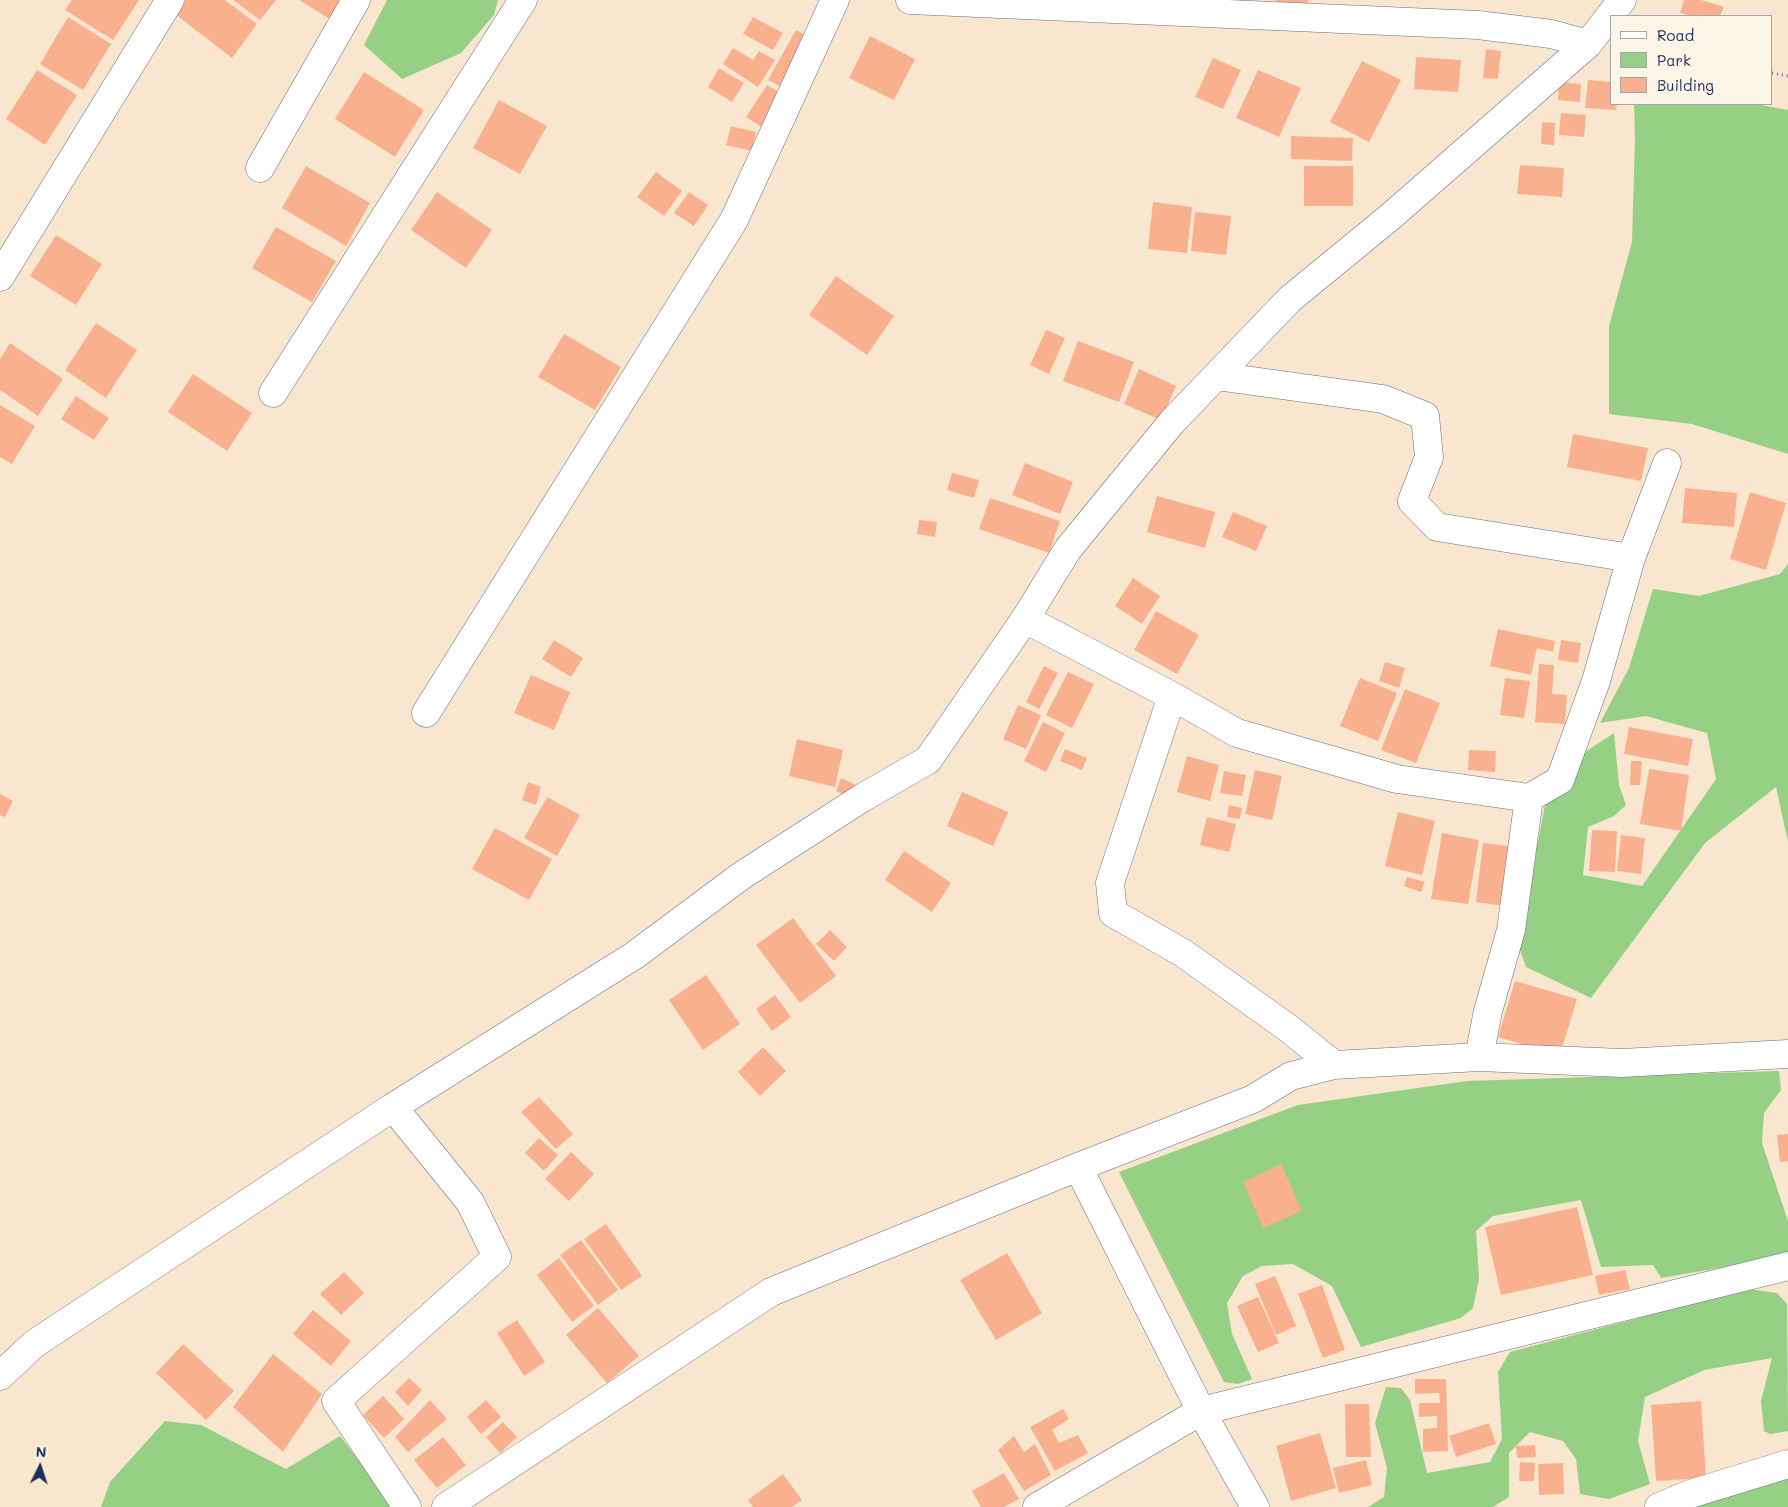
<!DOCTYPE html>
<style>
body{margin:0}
#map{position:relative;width:1788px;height:1507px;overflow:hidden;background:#f8e6cf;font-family:Mali,sans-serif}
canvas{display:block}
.legend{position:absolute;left:1610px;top:15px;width:162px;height:90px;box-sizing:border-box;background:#fcf5e5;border:1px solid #a2a6af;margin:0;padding:6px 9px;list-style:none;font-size:15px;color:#1b2f5e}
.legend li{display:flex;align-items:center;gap:10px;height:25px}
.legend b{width:25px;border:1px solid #a2a6af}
.north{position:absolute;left:15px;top:1442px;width:50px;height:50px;-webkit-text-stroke:4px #fcf5e5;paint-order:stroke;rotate:4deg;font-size:14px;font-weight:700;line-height:20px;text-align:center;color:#1b2f5e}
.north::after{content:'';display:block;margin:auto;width:18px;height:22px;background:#1b2f5e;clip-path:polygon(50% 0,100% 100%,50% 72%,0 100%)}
</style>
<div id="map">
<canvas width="1788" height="1507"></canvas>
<ul class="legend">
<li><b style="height:6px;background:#fff"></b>Road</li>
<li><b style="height:14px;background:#96d084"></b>Park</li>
<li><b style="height:14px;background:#f9b08f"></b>Building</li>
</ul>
<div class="north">N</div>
</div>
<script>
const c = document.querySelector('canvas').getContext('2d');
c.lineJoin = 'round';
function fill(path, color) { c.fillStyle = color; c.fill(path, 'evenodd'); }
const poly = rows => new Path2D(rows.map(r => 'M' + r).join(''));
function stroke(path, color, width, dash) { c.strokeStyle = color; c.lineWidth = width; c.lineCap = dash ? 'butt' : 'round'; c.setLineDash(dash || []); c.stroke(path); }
const green = poly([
 [387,0,498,0,494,15,461,53,402,79,364,45],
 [1634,104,1755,104,1788,110,1788,454,1692,424,1609,414,1609,326,1632,242,1635,139],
 [1788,564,1788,842,1776,787,1705,843,1591,998,1526,967,1518,944,1546,800,1582,754,1614,733,1619,785,1626,805,1614,816,1588,827,1583,875,1642,886,1716,779,1707,733,1646,716,1600,723,1629,668,1653,589,1699,596,1780,574],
 [1779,1071,1781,1090,1764,1113,1762,1143,1788,1221,1788,1256,1661,1278,1653,1265,1601,1267,1581,1200,1493,1216,1476,1231,1479,1279,1473,1308,1461,1318,1361,1347,1332,1286,1293,1264,1262,1266,1243,1276,1227,1303,1232,1334,1252,1379,1238,1384,1224,1382,1119,1172,1298,1105,1467,1081],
 [1748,1289,1777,1293,1787,1304,1788,1431,1770,1434,1764,1431,1761,1401,1772,1358,1704,1370,1645,1397,1638,1441,1650,1484,1609,1499,1580,1494,1576,1459,1563,1441,1530,1432,1509,1453,1509,1497,1493,1507,1368,1507,1384,1497,1387,1468,1375,1423,1386,1387,1401,1388,1410,1400,1427,1473,1490,1462,1502,1439,1498,1372,1510,1352],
 [165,1421,201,1425,286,1469,340,1436,394,1507,101,1507,110,1482],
 [1788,1475,1788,1507,1694,1507]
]);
const building = poly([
 [72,0,139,0,113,40,65,10],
 [186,0,225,0,257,24,232,58,175,14],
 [233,0,276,0,260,20],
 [299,0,346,0,333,21],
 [1275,0,1309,0,1298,16],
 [1684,0,1701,0,1724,7,1720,16,1691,16,1680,13],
 [68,17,111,44,83,90,40,64],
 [753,17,783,33,773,50,743,34],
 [796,30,815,40,787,90,768,80],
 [870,36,915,59,894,100,849,78],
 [733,48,753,60,759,51,775,60,758,87,723,64],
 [1486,49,1501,51,1498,79,1483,78],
 [1416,57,1461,60,1458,92,1414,89],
 [1213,58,1241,70,1223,109,1195,97],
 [1362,61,1401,80,1369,142,1330,122],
 [719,68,744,83,732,102,708,87],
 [37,70,77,95,45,145,6,119],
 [1258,70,1301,88,1279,137,1236,118],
 [364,72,424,110,395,157,335,119],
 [1588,80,1612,82,1612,104,1617,104,1616,110,1585,108],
 [1559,82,1581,84,1580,102,1558,100],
 [767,85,788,98,768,131,746,117],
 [499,100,547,126,520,174,473,148],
 [1561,113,1586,115,1584,137,1559,135],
 [1542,122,1555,123,1554,145,1541,144],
 [731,126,756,132,752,151,726,145],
 [1291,136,1353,138,1352,161,1291,159],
 [1520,165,1564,168,1562,197,1517,194],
 [306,166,370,203,346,246,282,208],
 [1304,166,1353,166,1353,206,1304,206],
 [656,172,682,191,664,216,637,197],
 [437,192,492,230,466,268,411,230],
 [689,192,708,205,694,226,674,213],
 [1153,202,1192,207,1187,253,1148,249],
 [1195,212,1231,216,1226,255,1191,251],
 [276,227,336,261,312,302,252,268],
 [56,235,102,264,76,305,30,276],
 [836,276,894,316,867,355,809,315],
 [96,323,137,350,106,398,65,370],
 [1046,330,1065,338,1049,374,1030,365],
 [564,334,621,367,595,410,538,377],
 [1078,341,1134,362,1119,402,1063,381],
 [10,343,63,379,38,416,0,390,0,359],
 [1139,369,1176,386,1161,420,1124,404],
 [193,374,252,413,227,451,168,412],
 [76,396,109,418,94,440,61,419],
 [0,405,35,426,12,464,0,457],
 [1573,434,1648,448,1641,481,1567,467],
 [1025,463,1073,482,1060,514,1012,495],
 [952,473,979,480,974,498,947,490],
 [1685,488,1737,493,1734,527,1682,523],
 [1750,492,1786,503,1766,570,1730,559],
 [1157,496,1215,512,1205,548,1147,532],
 [990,498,1060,521,1049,553,979,529],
 [1233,512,1267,526,1256,551,1222,537],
 [919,520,937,522,935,537,917,534],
 [1133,578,1160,596,1142,624,1115,606],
 [1156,611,1199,635,1177,674,1134,650],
 [1498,629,1555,641,1553,652,1537,648,1531,675,1490,666],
 [554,640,583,658,571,677,542,659],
 [1561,640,1581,643,1578,663,1558,660],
 [1385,662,1405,668,1399,688,1379,681],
 [1539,664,1554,665,1552,694,1567,695,1565,724,1535,722],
 [1044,666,1058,673,1039,709,1026,702],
 [1068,672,1094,684,1072,728,1046,715],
 [531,675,570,692,554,730,514,713],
 [1360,678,1397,693,1378,741,1340,726],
 [1505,678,1530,681,1524,718,1500,715],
 [1405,689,1440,703,1416,763,1381,750],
 [1018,705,1041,715,1026,749,1003,739],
 [1043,722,1065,733,1046,772,1024,761],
 [1629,727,1693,739,1688,766,1624,754],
 [797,739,843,750,835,787,789,776],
 [1065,749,1087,758,1082,770,1060,761],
 [1469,750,1496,751,1495,772,1468,770],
 [1187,756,1219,765,1210,801,1177,792],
 [1631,761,1642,761,1640,785,1630,785],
 [1649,769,1689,775,1681,831,1640,824],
 [1255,770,1282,776,1272,820,1245,814],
 [1224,771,1246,775,1242,796,1220,793],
 [841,778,858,786,852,798,836,791],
 [528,782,541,787,536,805,522,800],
 [962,792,1008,812,993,846,947,826],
 [0,794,13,801,5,817,0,815],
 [547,797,580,815,557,856,524,838],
 [1229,805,1242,808,1240,819,1227,817],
 [1398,812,1435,821,1422,875,1385,866],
 [1207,817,1236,824,1229,852,1200,845],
 [495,828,552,859,529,900,472,869],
 [1592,830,1617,831,1615,872,1589,871],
 [1442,833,1479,840,1468,904,1431,899],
 [1621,835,1645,838,1641,874,1617,871],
 [1483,843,1517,847,1510,907,1476,902],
 [904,851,951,883,932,912,885,880],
 [1407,877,1425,882,1421,892,1404,886],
 [793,918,836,976,800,1003,756,945],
 [830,930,847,947,834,961,816,944],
 [706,975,740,1024,703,1050,669,1000],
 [1515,981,1577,999,1560,1055,1498,1037],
 [775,995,791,1017,772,1031,756,1009],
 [763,1047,786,1071,760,1096,738,1072],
 [539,1097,573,1134,556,1149,521,1112],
 [1788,1134,1788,1161,1780,1162,1777,1135],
 [539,1138,558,1155,544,1171,525,1153],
 [571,1152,594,1174,569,1201,545,1179],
 [1281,1164,1302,1211,1263,1228,1243,1182],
 [1577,1207,1593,1275,1501,1295,1485,1227],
 [606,1224,642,1276,621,1290,584,1239],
 [581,1240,618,1290,598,1305,560,1255],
 [1007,1253,1042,1313,996,1340,960,1280],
 [559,1258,594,1306,572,1322,537,1275],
 [1625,1270,1630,1289,1599,1295,1595,1276],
 [344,1272,364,1293,341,1315,320,1294],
 [1275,1276,1296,1326,1276,1335,1255,1284],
 [1322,1285,1345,1350,1323,1358,1298,1294],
 [1258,1297,1279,1343,1258,1352,1237,1306],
 [598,1308,639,1356,607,1383,566,1335],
 [313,1310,351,1341,331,1366,293,1334],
 [517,1320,545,1362,524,1376,497,1333],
 [183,1344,234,1391,206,1420,156,1373],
 [273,1354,322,1394,283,1452,233,1407],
 [409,1378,422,1390,408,1406,395,1392],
 [1415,1379,1446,1379,1448,1451,1423,1452,1423,1429,1437,1428,1437,1416,1419,1417,1419,1403,1440,1403,1439,1393,1415,1394],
 [383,1396,404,1419,384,1438,363,1415],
 [430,1400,447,1419,408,1452,395,1437],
 [486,1400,501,1417,481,1434,467,1417],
 [1701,1401,1706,1478,1656,1481,1651,1405],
 [1345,1404,1369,1404,1371,1457,1346,1457],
 [1063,1409,1069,1419,1052,1430,1059,1443,1078,1435,1088,1453,1055,1471,1030,1427],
 [503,1422,517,1437,500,1453,486,1437],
 [1489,1423,1496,1444,1456,1457,1449,1436],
 [1320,1433,1336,1488,1291,1501,1276,1446],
 [1014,1436,1024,1452,1035,1444,1051,1475,1024,1491,998,1450],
 [443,1437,466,1465,437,1488,414,1460],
 [1535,1445,1536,1457,1517,1458,1516,1446],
 [1366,1460,1372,1485,1339,1493,1333,1468],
 [1520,1462,1535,1463,1534,1481,1519,1481],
 [1563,1463,1564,1494,1539,1495,1538,1464],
 [1004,1473,1019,1499,1004,1507,981,1507,972,1491],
 [783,1474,802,1500,792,1507,753,1507,748,1500]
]);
const path = poly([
 [1772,73,1788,76]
]);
const minor = poly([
 [910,0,1478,25,1551,34,1588,44],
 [260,168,356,0],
 [0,277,170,0],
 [1216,376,1383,399,1425,416,1429,457,1412,501,1437,527,1631,558],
 [273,393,523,0],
 [1025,619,1172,696,1237,733,1397,779,1529,798,1560,780,1596,681,1631,558,1667,463],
 [1172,696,1110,883,1113,913,1183,953,1288,1028,1334,1065],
 [426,713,734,220,835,0],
 [1479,1057,1488,1011,1511,930,1529,798],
 [393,1107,470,1202,497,1257,336,1401,407,1507],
 [1078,1167,1201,1411,1255,1507],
 [0,1376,34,1344,393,1107,635,955,741,876,862,798,928,760,1025,619,1068,549,1172,422,1290,299,1390,217,1588,44,1622,0],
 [446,1507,771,1292,1078,1167,1253,1099,1291,1076,1334,1065,1479,1057,1622,1063,1788,1054],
 [1037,1507,1201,1411,1788,1266],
 [1659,1507,1690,1494,1788,1464]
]);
fill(green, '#96d084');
fill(building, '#f9b08f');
stroke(minor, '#686f86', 29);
stroke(path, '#686f86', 3, [1, 4]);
stroke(minor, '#fff', 28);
</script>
